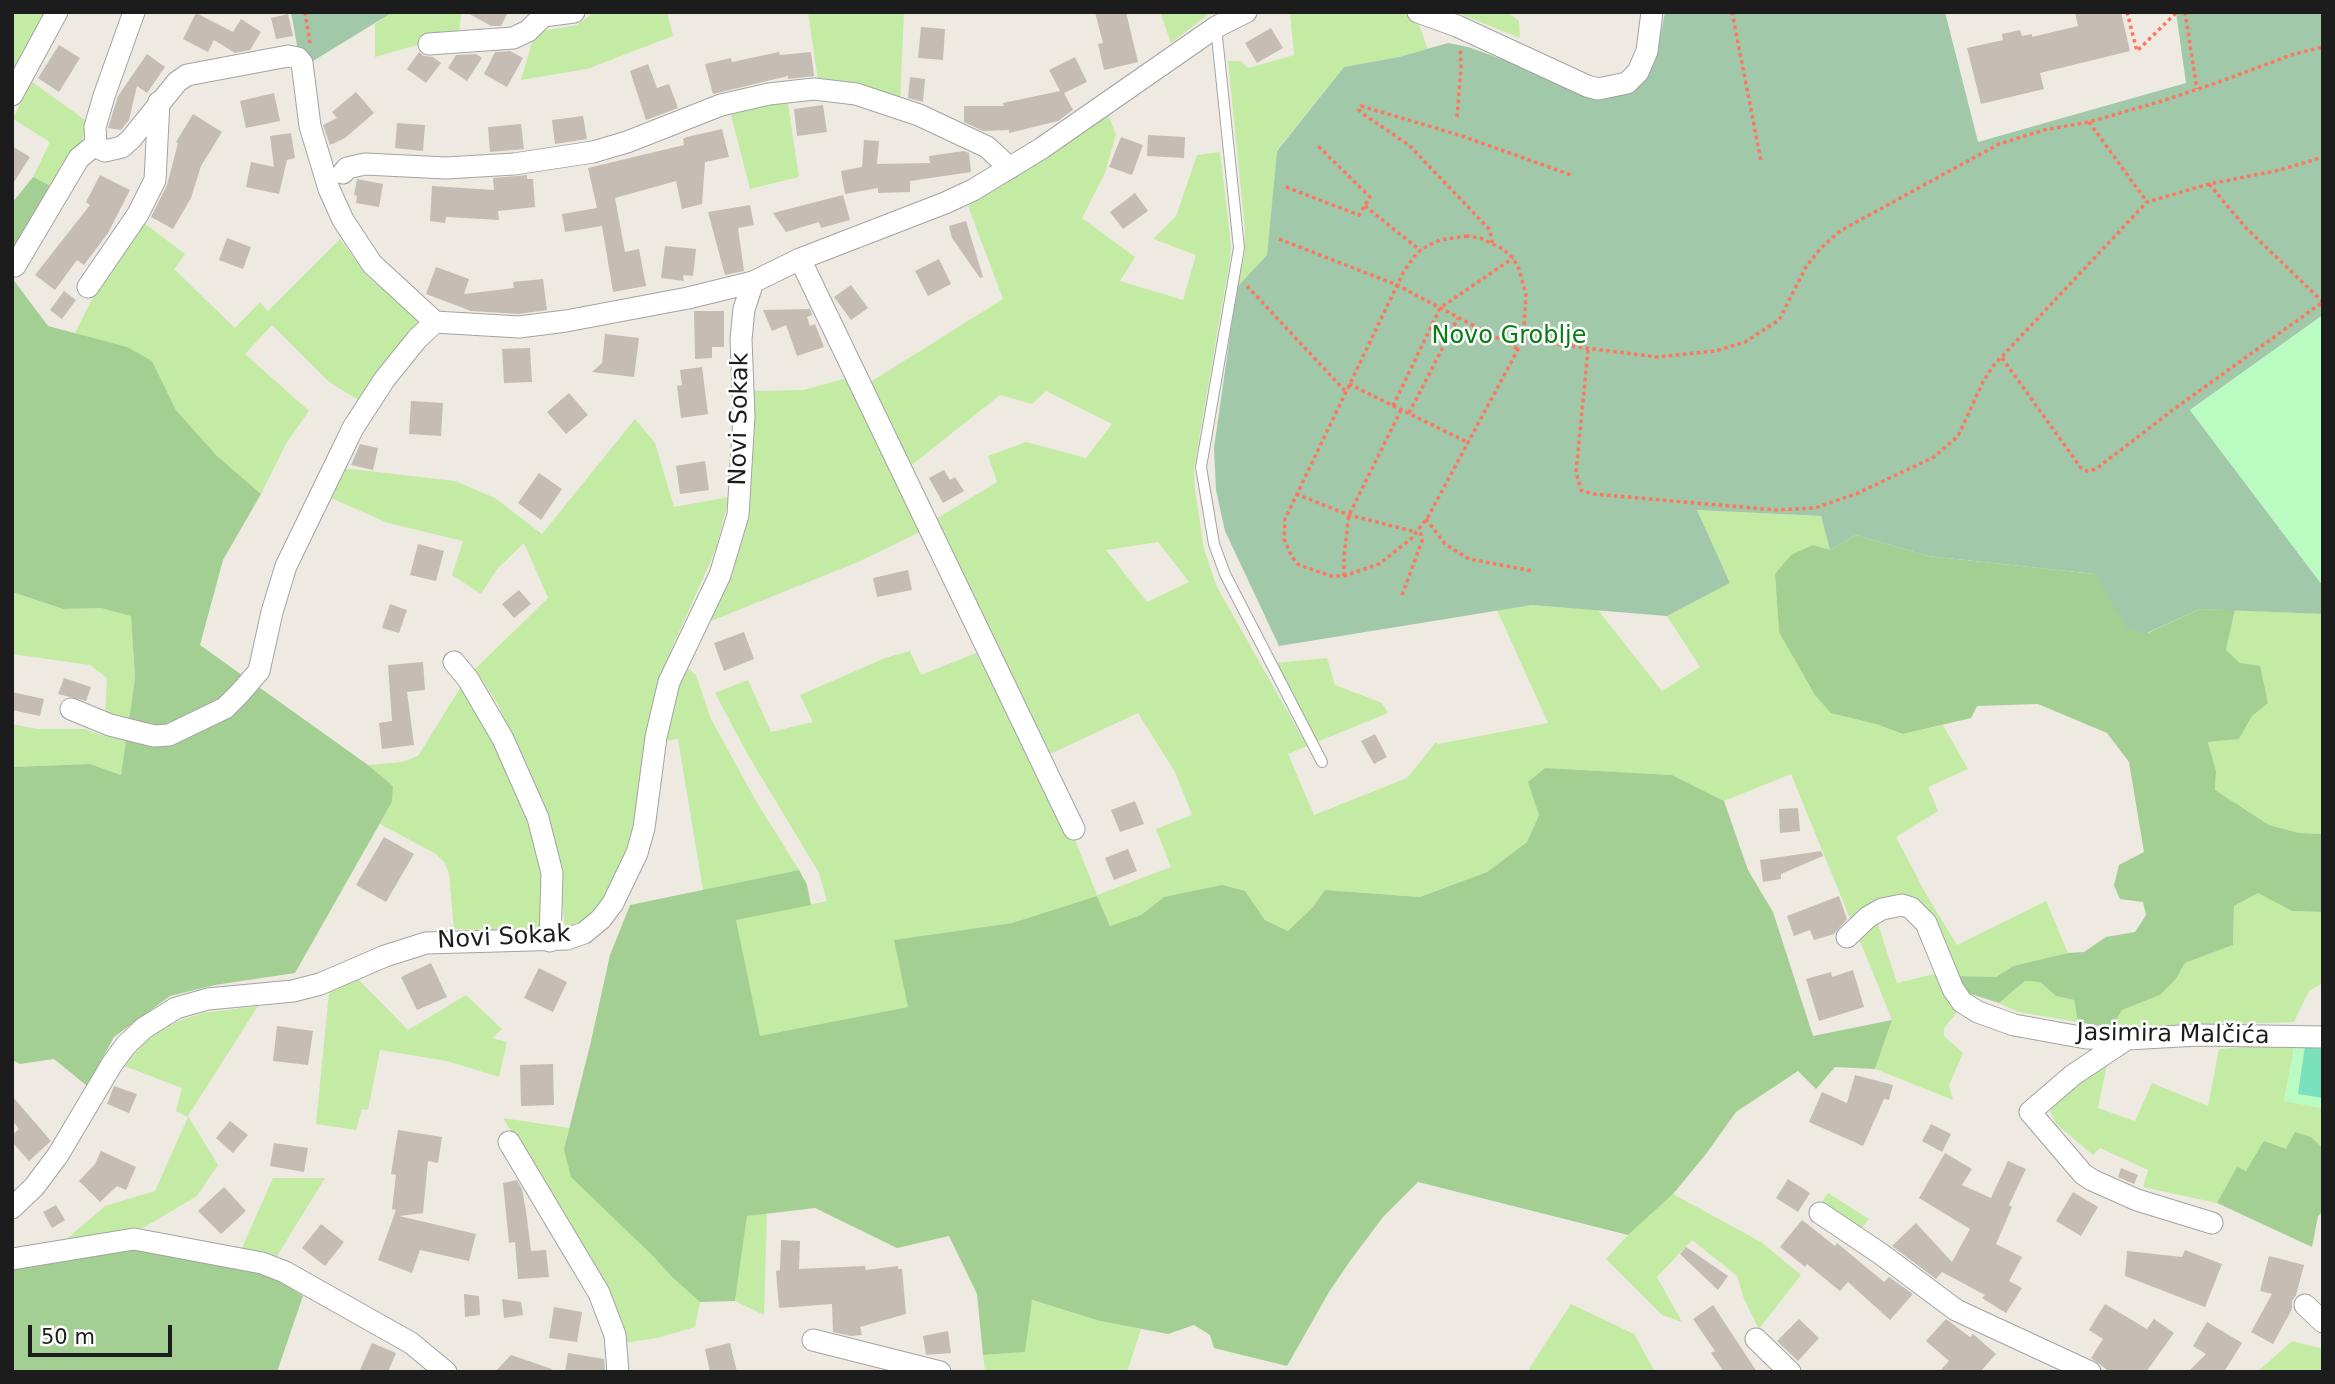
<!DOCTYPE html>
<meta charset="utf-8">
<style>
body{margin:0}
#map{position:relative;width:2335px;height:1384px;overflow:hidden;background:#eeeae1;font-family:"DejaVu Sans",sans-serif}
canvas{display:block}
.frame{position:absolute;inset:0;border:14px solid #1c1c1c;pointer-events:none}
.scale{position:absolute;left:28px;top:1325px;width:144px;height:32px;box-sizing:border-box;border:4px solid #1c1c1c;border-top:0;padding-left:9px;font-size:21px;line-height:24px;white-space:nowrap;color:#1c1c1c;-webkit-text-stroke:5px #fff;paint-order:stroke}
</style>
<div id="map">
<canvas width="2335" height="1384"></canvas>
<div class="frame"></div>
<div class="scale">50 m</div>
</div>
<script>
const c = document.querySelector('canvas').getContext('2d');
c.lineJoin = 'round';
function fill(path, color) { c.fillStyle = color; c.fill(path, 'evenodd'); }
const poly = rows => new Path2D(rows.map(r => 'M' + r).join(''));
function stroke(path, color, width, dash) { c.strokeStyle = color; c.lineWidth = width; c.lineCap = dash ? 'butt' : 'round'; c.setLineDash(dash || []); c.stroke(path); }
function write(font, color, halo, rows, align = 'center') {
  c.font = font + ' "DejaVu Sans",sans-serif'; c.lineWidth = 5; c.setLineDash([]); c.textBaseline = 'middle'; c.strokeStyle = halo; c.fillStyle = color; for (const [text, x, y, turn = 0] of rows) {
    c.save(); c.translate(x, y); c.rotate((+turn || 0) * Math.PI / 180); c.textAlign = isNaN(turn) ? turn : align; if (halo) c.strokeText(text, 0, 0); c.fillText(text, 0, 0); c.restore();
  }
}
const grass = poly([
 [12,12,49,12,17,69,12,64],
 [393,12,461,12,459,37,424,43,375,57,375,24],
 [594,12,667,12,673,36,587,69,521,80,535,32,577,25],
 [808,12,904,12,900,101,818,81],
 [1160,12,1209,12,1209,14,1171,43],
 [1290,12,1397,12,1416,17,1428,49,1399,57,1344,67,1277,150,1267,255,1237,287,1245,252,1245,230,1228,61,1241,61,1248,68,1294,55],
 [1455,12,1508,12,1519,21,1520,38],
 [31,81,85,120,83,138,53,187,33,177,50,142,13,119],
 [787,98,799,177,750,189,730,111],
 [1107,112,1116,135,1105,173,1082,218,1135,257,1120,281,1183,300,1196,255,1153,239,1176,216,1197,155,1220,152,1231,245,1230,259,1194,468,1195,490,1204,549,1217,587,1307,746,1288,754,1314,815,1407,778,1436,742,1438,744,1548,723,1497,610,1532,605,1598,610,1662,691,1700,667,1667,616,1730,583,1697,510,1821,516,1830,550,1775,574,1779,632,1876,724,1903,734,1943,725,1968,769,1928,787,1938,811,1896,837,1927,896,1957,945,2046,901,2068,953,2013,966,1996,977,1958,976,1918,902,1851,921,1791,774,1724,801,1672,775,1545,768,1529,782,1539,815,1527,842,1487,872,1420,897,1326,890,1313,907,1288,931,1265,920,1245,891,1164,897,1141,915,1110,926,1097,896,1012,923,895,940,908,1007,759,1037,736,920,827,901,819,873,748,755,715,693,748,680,771,732,813,722,800,695,885,658,910,651,921,675,976,653,1073,835,1097,895,1171,867,1156,829,1192,815,1175,772,1138,713,1048,755,931,522,997,482,988,456,1026,442,1086,458,1112,424,1046,391,1032,404,1000,395,908,468,869,383,1003,299,968,206,1062,148],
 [1158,542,1189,582,1147,602,1106,550],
 [140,220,185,254,174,269,235,328,260,302,268,311,340,239,366,275,421,322,362,402,329,382,272,325,245,354,309,411,287,442,261,494,216,455,176,410,152,361,75,333,93,297],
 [850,377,920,532,858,562,701,625,734,568,745,520,748,391,804,390],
 [635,419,655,443,674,507,729,497,716,549,671,650,648,728,630,847,606,898,585,920,565,928,557,857,544,815,498,704,475,669,548,598,524,543,497,569,481,594,452,575,463,541,388,523,331,498,342,468,455,481,495,498,542,534],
 [12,592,63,609,101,608,131,615,135,678,121,775,90,764,12,767,12,724,37,729,85,729,104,736,107,678,90,665,12,654],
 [2235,610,2323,614,2323,834,2299,833,2269,825,2215,790,2216,771,2208,742,2239,739,2252,716,2240,663,2226,650],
 [1327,658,1335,685,1382,703,1388,713,1317,742,1276,663],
 [689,669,696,675,711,719,756,801,799,870,703,890,678,739,666,741,676,685,681,676],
 [462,685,487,724,534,836,542,862,543,924,537,931,454,929,449,874,445,863,436,854,380,824,392,802,393,786,368,765,402,762,418,756],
 [2258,892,2292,911,2323,912,2323,983,2309,991,2294,1022,2111,1028,2122,1010,2160,995,2176,979,2185,963,2233,945,2234,906],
 [1877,921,1897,983,1934,974,1958,1011,1944,1028,1944,1036,1963,1053,1949,1085,1953,1100,1875,1069,1892,1020,1858,936],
 [358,979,408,1030,466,995,502,1029,492,1038,507,1042,499,1077,447,1061,380,1050,368,1110,362,1109,356,1130,316,1124,329,992],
 [2025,981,2040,982,2056,996,2074,1000,2078,1022,2018,1012,1999,1003],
 [258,1006,188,1116,218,1165,197,1196,143,1228,63,1242,105,1206,155,1191,188,1117,176,1111,182,1088,124,1066,149,1037,181,1020,203,1013],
 [2295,1043,2284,1101,2323,1108,2323,1148,2311,1137,2246,1171,2237,1168,2217,1203,2143,1187,2148,1170,2100,1148,2093,1155,2056,1124,2051,1113,2050,1104,2107,1064,2098,1108,2135,1121,2152,1083,2208,1106,2219,1049],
 [503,1118,569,1128,564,1149,672,1277,700,1302,695,1327,657,1338,624,1343,609,1290],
 [273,1178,325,1178,277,1256,241,1250],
 [1828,1193,1869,1219,1858,1233,1819,1206],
 [1673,1194,1761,1242,1801,1275,1759,1329,1744,1299,1737,1276,1692,1240,1657,1277,1682,1322,1662,1315,1606,1259,1628,1235],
 [767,1213,764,1315,735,1301,747,1216],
 [1031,1300,1100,1321,1141,1329,1127,1372,985,1372,983,1355,1025,1352],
 [1571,1304,1634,1334,1655,1372,1527,1372],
 [2292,1341,2323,1349,2323,1372,2257,1372]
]);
const forest = poly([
 [33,177,53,187,12,253,12,203],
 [12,278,48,326,127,347,152,361,176,410,216,455,261,494,223,560,200,645,368,765,393,786,392,802,295,973,215,985,170,996,114,1037,87,1086,54,1059,20,1064,12,1060,12,767,90,764,121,775,135,678,131,616,101,608,63,609,12,592],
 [1856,535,1928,556,2095,574,2148,633,2200,609,2235,610,2226,650,2240,663,2260,666,2268,703,2252,716,2239,739,2208,742,2216,771,2215,790,2269,825,2299,833,2323,834,2323,912,2292,911,2258,893,2234,906,2233,945,2185,963,2176,979,2160,995,2122,1010,2111,1028,2078,1022,2074,1000,2056,996,2040,982,2025,981,1999,1003,1968,993,1958,976,1996,977,2013,966,2068,953,2084,952,2106,937,2135,932,2146,915,2143,902,2120,899,2114,885,2119,865,2144,852,2129,762,2107,733,2038,704,1977,706,1971,718,1903,734,1876,724,1831,713,1815,695,1779,632,1775,574,1791,555,1813,545,1830,550],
 [1545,768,1672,775,1724,801,1748,870,1773,912,1813,1036,1892,1020,1875,1069,1835,1067,1816,1089,1798,1071,1736,1112,1706,1154,1673,1194,1628,1235,1418,1182,1383,1217,1350,1261,1329,1292,1287,1366,1214,1348,1210,1335,1194,1325,1168,1334,1100,1321,1032,1300,1025,1352,983,1355,977,1294,949,1236,897,1248,815,1208,747,1216,735,1301,700,1302,672,1277,653,1256,571,1177,564,1149,591,1041,610,955,630,905,799,870,807,885,811,905,736,920,760,1036,908,1007,894,940,1012,923,1097,896,1110,926,1141,915,1164,897,1222,885,1245,891,1265,920,1288,931,1313,907,1325,890,1420,897,1487,872,1527,842,1539,815,1528,782],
 [2295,1132,2311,1137,2323,1148,2323,1211,2318,1216,2312,1247,2217,1203,2237,1167,2246,1171,2264,1141,2286,1149],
 [122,1249,153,1250,251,1268,280,1281,303,1296,277,1372,12,1372,12,1266]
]);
const cemetery = poly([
 [291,12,393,12,313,61,298,51],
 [1665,12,1945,12,1978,142,2186,83,2176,12,2323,12,2323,315,2190,410,2323,586,2323,614,2200,609,2147,633,2128,630,2095,574,1928,556,1856,535,1830,550,1821,516,1697,510,1730,583,1667,616,1532,605,1279,646,1225,531,1216,490,1214,448,1237,287,1267,255,1277,151,1344,67,1399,57,1448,43,1468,47,1605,96,1658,48]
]);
const park = poly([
 [2323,315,2323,586,2190,410],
 [2295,1043,2323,1043,2323,1108,2284,1101]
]);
const pitch = poly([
 [2305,1046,2323,1049,2323,1098,2298,1094]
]);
const building = poly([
 [466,12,508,12,501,26,491,26],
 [1095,12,1126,12,1138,62,1104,70,1098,44,1103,43],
 [2075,12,2121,12,2130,51,2040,73,2044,89,1981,104,1967,48,2003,40,2002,34,2020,30,2022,36,2032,34,2032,37,2078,26],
 [196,13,233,32,241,19,261,32,250,50,235,53,214,40,208,52,183,39],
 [288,14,293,36,276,39,271,18],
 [921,27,945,29,943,60,918,58],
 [1271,28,1283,48,1257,63,1245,43],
 [59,45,80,58,59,92,38,78],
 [510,51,523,58,507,87,484,74,495,52],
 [419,52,424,56,433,57,441,63,426,83,407,69],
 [779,52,780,55,811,52,814,76,788,79,788,76,713,94,705,64,731,58,732,62],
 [147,54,165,67,147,93,137,86,129,120,121,130,108,128,118,96],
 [476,54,482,58,467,81,448,68,456,55],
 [1075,57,1087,82,1064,93,1073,110,1058,121,1009,133,1009,130,983,131,964,122,964,106,1004,106,1003,103,1060,91,1049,70],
 [648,64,657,88,669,84,678,108,646,120,630,71],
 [910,77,925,79,923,102,908,98],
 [356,92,374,113,345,138,330,145,323,125,337,118,332,112],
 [274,93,280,121,246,128,240,101],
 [823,105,827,132,797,136,794,109],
 [193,114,222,132,201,166,191,198,173,229,151,217,167,185,178,143,176,142],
 [583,116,587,139,555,144,552,120],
 [397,123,425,125,423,151,395,148],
 [521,124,524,149,490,152,488,127],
 [722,129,729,157,705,162,702,204,682,209,676,181,615,198,625,252,639,249,646,286,613,292,602,226,565,232,562,214,597,208,588,168,684,145,683,139,687,137],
 [291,133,295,158,287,160,279,194,246,187,251,162,274,167,270,136],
 [1148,135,1185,137,1184,158,1147,156],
 [1121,137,1143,145,1132,175,1109,167],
 [864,140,879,141,877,164,930,163,929,156,964,151,969,153,971,172,910,181,910,192,878,193,878,188,845,194,841,171,862,167],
 [12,146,30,157,12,185],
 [100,175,130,190,108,233,84,265,77,260,55,290,35,275,90,205,86,202],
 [527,175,527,179,533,179,535,207,498,211,499,220,446,217,445,223,430,221,432,186,494,190,493,178],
 [357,179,383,184,379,207,356,203,357,196,354,195],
 [1135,193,1148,211,1123,229,1110,212],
 [843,195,850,220,821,228,819,222,786,232,773,213],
 [750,205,754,225,738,228,744,271,725,275,708,212],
 [966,221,983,277,980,278,952,238,949,226],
 [227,238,251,247,243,269,219,260],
 [665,246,696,249,693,276,683,275,684,281,661,278],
 [939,259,951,284,928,296,915,271],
 [436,267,469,279,464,294,514,288,513,282,543,279,547,310,519,314,471,311,426,294],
 [851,285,868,308,851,320,834,297],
 [64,291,76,300,62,319,50,310],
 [810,309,812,315,807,317,810,326,815,324,824,347,797,356,786,325,772,331,763,310],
 [694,311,724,311,724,347,712,347,712,358,695,359],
 [605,334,639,338,634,377,592,372,602,363],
 [530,348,532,382,504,383,502,349],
 [702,367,708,414,681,418,677,386,682,385,680,370],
 [569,393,588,415,566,434,547,412],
 [411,401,443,403,441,436,409,434],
 [360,444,378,448,373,470,351,465],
 [705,461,709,490,680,494,676,466],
 [944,470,950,480,955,477,964,491,943,503,929,478],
 [539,473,562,489,541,520,518,503],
 [418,544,444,551,436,581,410,575],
 [908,570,912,590,877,597,873,578],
 [519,590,531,604,514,618,502,604],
 [390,604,407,610,399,633,382,628],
 [744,632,754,659,724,671,714,643],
 [423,662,425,690,407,692,414,745,382,749,379,723,392,721,388,665],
 [64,678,91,687,86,701,58,694],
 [12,692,44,699,40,716,12,710],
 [1375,734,1387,757,1374,764,1361,741],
 [1135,801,1144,824,1120,832,1111,810],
 [1798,808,1800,831,1780,833,1779,809],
 [384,837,414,854,386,902,356,885],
 [1128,849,1137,871,1114,880,1105,858],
 [1821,851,1823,856,1781,874,1781,879,1763,882,1760,860],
 [1839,896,1847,919,1834,934,1814,940,1810,930,1794,936,1787,916],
 [431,963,447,997,417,1010,401,977],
 [539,968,567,982,553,1012,524,998],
 [1853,970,1864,1007,1819,1021,1806,979,1831,972,1832,977],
 [277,1026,313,1031,308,1065,273,1061],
 [553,1064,554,1105,521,1106,520,1065],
 [1855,1075,1893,1085,1889,1100,1884,1099,1863,1146,1809,1122,1822,1092,1847,1103],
 [114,1086,137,1094,129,1113,107,1104],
 [12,1096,51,1141,29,1161,12,1142,12,1135,19,1129,12,1120],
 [230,1121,248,1135,233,1153,216,1138],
 [1931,1124,1951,1134,1942,1152,1922,1141],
 [398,1130,442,1137,438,1163,428,1161,423,1213,399,1216,476,1234,469,1261,420,1250,412,1273,378,1260,396,1210,392,1209,396,1175,391,1174],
 [274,1143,308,1148,304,1172,270,1166],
 [101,1151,136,1167,126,1190,117,1186,100,1202,79,1181,95,1164],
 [1945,1153,1972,1169,1962,1185,1991,1198,2008,1161,2026,1169,2009,1205,2012,1207,1996,1244,2022,1257,2009,1281,2022,1288,2006,1313,1982,1298,1985,1295,1942,1272,1936,1279,1892,1246,1916,1223,1952,1262,1970,1229,1919,1198],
 [2121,1168,2138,1175,2134,1184,2118,1177],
 [1788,1179,1810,1193,1798,1212,1776,1198],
 [517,1180,522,1189,526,1211,531,1251,546,1250,549,1277,518,1279,515,1242,509,1243,503,1183],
 [224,1187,246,1211,221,1234,198,1211],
 [2073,1192,2098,1207,2081,1236,2056,1221],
 [56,1205,65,1220,52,1228,43,1212],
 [1802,1220,1835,1246,1837,1243,1884,1282,1889,1277,1913,1294,1890,1320,1848,1282,1840,1291,1807,1264,1805,1267,1780,1247],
 [321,1224,344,1242,325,1266,302,1248],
 [781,1240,800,1241,799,1269,865,1266,866,1270,898,1266,898,1269,902,1269,906,1314,860,1327,862,1335,851,1336,833,1332,832,1304,779,1308,776,1271,780,1270],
 [1686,1247,1728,1276,1718,1290,1680,1254],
 [2185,1250,2222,1264,2205,1307,2125,1276,2127,1251,2182,1257],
 [2269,1256,2304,1265,2296,1295,2292,1301,2292,1309,2273,1344,2251,1332,2272,1294,2260,1291],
 [464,1294,479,1296,480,1315,465,1317],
 [502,1299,521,1302,523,1315,504,1318],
 [2105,1304,2147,1329,2154,1319,2174,1333,2146,1372,2110,1372,2091,1358,2103,1339,2089,1330],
 [1713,1305,1757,1372,1724,1372,1711,1353,1715,1351,1693,1319],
 [554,1307,582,1312,577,1342,549,1338],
 [1799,1319,1819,1338,1798,1361,1777,1341],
 [1946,1319,1970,1337,1973,1334,1996,1354,1980,1372,1939,1372,1949,1361,1926,1341],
 [2207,1322,2242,1343,2224,1372,2188,1372,2206,1354,2193,1346],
 [948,1331,951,1353,926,1355,923,1336],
 [372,1343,396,1353,388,1372,359,1372],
 [730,1343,737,1372,710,1372,705,1349],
 [568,1353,604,1359,605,1372,565,1372],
 [511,1355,552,1369,551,1372,495,1372]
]);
const path = poly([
 [305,12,310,43],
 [1732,12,1761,161],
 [2127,12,2137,51,2177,12],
 [2185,12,2197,89],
 [1457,117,1461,67,1460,49],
 [2089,122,2147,202],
 [2209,184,2246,228,2323,302],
 [1286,187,1359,215,1370,197,1318,146],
 [1365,206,1421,251],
 [1466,236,1480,238,1503,249,1513,258,1519,269,1526,294,1523,340,1428,517,1411,539,1379,564,1344,576,1331,576,1299,565,1292,557,1284,539,1285,519,1404,271,1417,253,1427,246,1440,240,1466,236],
 [1279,239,1397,285,1518,349],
 [1492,243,1492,238,1489,229,1409,145,1363,114,1359,110,1361,106,1462,136,1571,175],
 [1247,286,1346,392],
 [1523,340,1657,357,1715,351,1745,342,1779,320,1806,267,1820,249,1840,231,1999,144,2044,130,2089,122,2162,101,2219,82,2294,54,2323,47],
 [1588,350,1576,472,1581,490,1593,494,1776,510,1815,508,1858,493,1934,457,1958,436,1983,382,1993,366,2147,202,2209,184,2280,170,2323,157],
 [2002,358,2081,468,2087,471,2096,469,2174,409,2323,302],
 [1349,384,1467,442],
 [1393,406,1440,308,1513,258],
 [1409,413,1458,318],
 [1296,494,1349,515,1416,532],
 [1426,519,1445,544,1469,559,1533,571],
 [1344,576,1344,556,1349,515,1401,410],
 [1402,595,1422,541,1420,528]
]);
const lane = poly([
 [1216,27,1239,248,1201,467,1214,544,1225,574,1322,762]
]);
const street = poly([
 [134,12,104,96,95,127,96,144,99,148,105,151,122,147,131,139,177,82,187,75,288,56,298,58,302,63,310,126,329,189,343,220,372,264,435,322,519,327,566,321,688,298,753,282,800,259,945,203,973,190,1042,148,1216,27,1246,12],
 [1418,12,1457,26,1587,86,1598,89,1627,83,1638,72,1647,51,1652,12],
 [429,44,513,38,528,31,543,16,574,12],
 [12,95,57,12],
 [343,173,347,168,365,164,446,168,514,164,593,152,627,142,721,105,769,94,814,89,856,94,919,115,987,147,1010,168],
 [800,259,1074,829],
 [15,266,79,158,96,144],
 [88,287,138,214,155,180,159,102],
 [454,662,468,679,503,739,538,818,552,873,550,941],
 [71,709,110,725,154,736,169,735,225,708,240,693,259,671,272,612,286,566,353,428,384,380,417,339,435,322],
 [1847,937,1868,917,1882,909,1902,905,1911,908,1926,923,1953,989,1962,1002,1978,1012,2014,1025,2086,1038,2127,1039,2198,1035,2323,1037],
 [2127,1039,2073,1075,2030,1112,2083,1174,2092,1180,2137,1200,2212,1223],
 [509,1142,599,1293,615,1335,618,1372],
 [12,1208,34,1187,58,1155,112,1064,126,1045,144,1028,176,1008,208,999,293,991,320,984,385,956,426,943,567,939,584,933,601,919,613,903,637,853,644,828,656,737,669,682,720,575,738,515,744,416,741,339,744,309,753,282],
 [1820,1213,1881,1254,1956,1310,2090,1372],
 [12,1259,134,1239,262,1263,285,1272,411,1343,446,1372],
 [2305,1305,2323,1322],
 [1756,1339,1790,1372],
 [813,1340,940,1372]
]);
const parkNames = [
 ["Novo Groblje",1509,337]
];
const streetNames = [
 ["Novi Sokak",740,419,-89],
 ["Novi Sokak",504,938,-3],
 ["Jasimira Malčića",2173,1035,1]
];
fill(grass, '#c4eba3');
fill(forest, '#a3cf93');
fill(cemetery, '#a1c8a8');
fill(park, '#bafbc1');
fill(pitch, '#7ae1bc');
fill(building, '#c5bcb4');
stroke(lane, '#a3a3a3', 12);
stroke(street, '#a3a3a3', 23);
stroke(path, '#ff7560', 3.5, [3.5, 3.5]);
stroke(lane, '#fff', 10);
stroke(street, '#fff', 21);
write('24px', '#077d14', '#fff', parkNames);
write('24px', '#1c1c1c', '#fff', streetNames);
</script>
